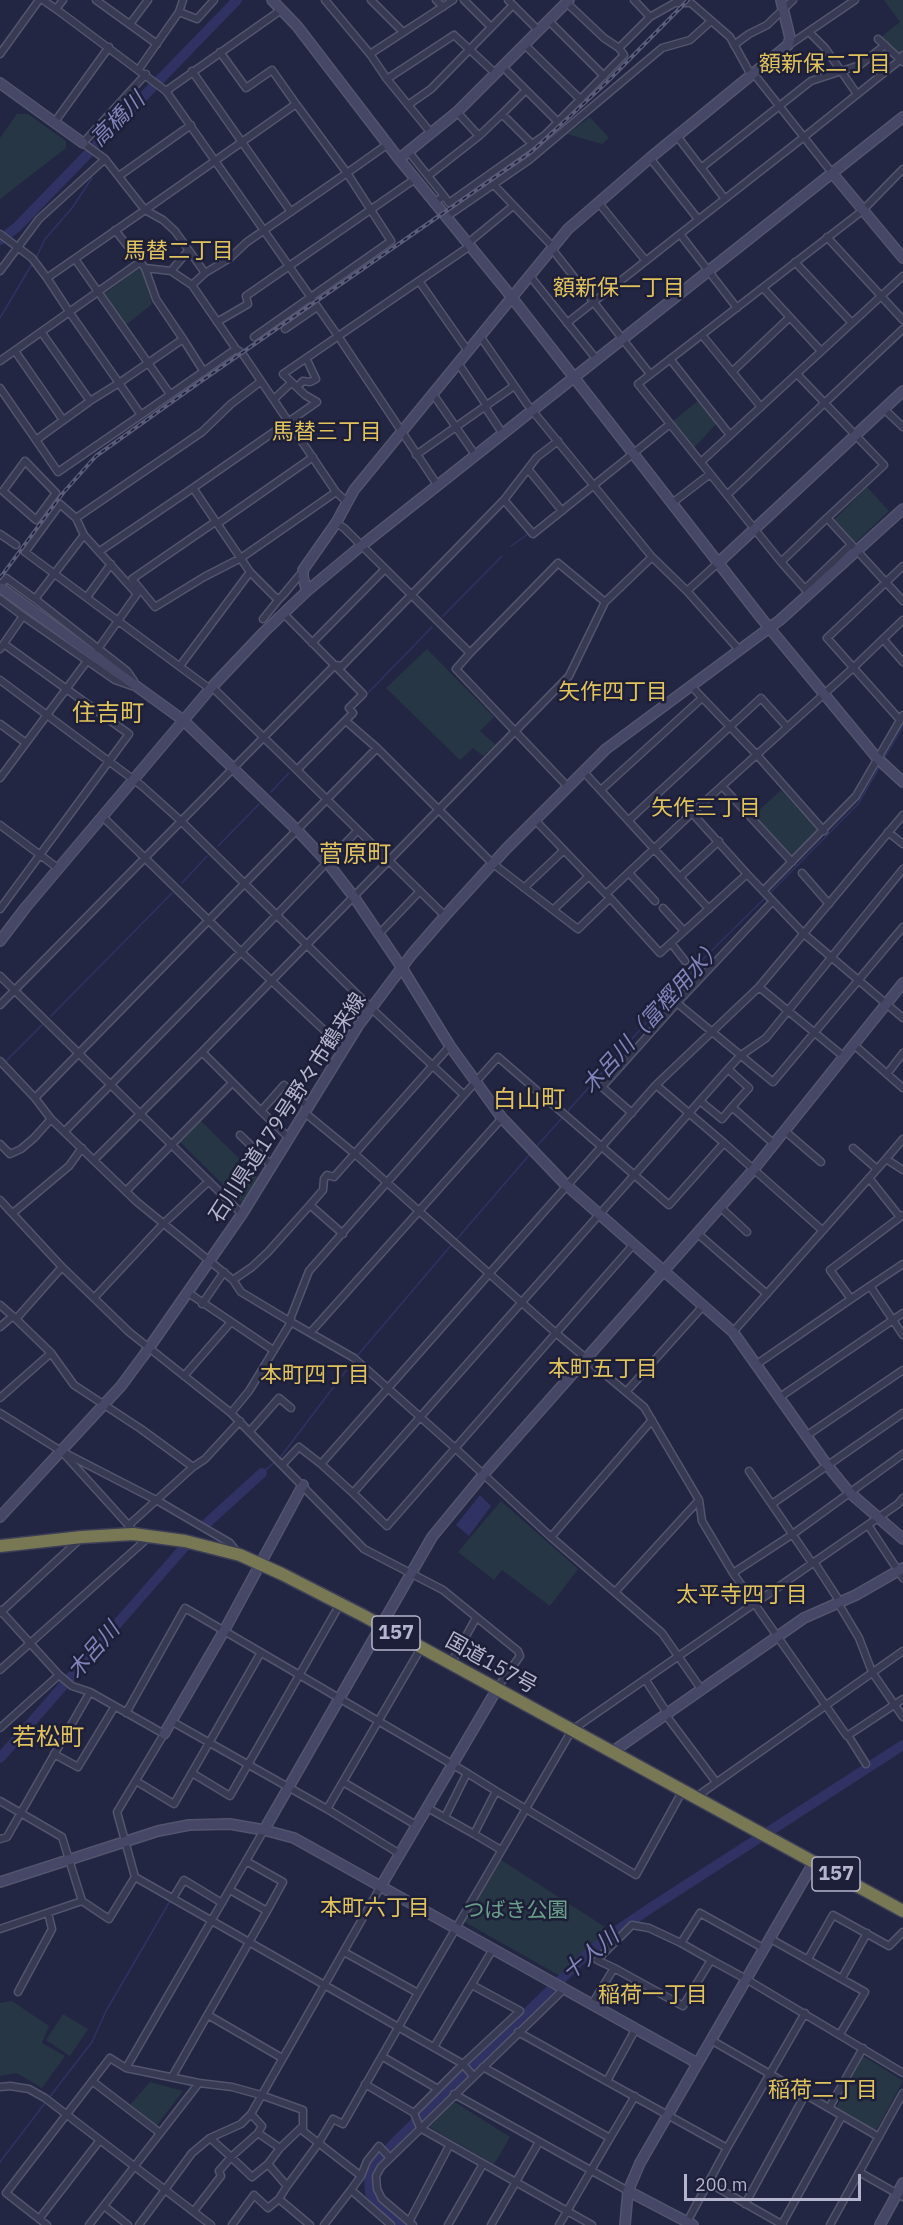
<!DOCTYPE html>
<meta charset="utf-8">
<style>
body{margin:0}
#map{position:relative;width:903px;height:2225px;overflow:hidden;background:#232643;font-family:"IBM Plex Sans",sans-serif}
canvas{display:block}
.scale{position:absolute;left:684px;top:2174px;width:177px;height:27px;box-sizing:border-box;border:3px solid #b5b6cd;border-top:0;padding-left:8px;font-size:18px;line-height:21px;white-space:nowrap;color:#b5b6cd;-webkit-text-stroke:4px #1d1e38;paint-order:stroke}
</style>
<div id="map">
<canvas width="903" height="2225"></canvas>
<div class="scale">200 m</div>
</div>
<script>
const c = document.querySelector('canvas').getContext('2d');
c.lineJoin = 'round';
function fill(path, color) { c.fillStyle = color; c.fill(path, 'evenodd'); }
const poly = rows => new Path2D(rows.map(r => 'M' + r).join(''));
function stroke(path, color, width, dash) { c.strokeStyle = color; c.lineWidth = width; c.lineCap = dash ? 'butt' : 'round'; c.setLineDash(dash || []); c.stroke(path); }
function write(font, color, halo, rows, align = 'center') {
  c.font = font + ' "IBM Plex Sans","Noto Sans JP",sans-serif'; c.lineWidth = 5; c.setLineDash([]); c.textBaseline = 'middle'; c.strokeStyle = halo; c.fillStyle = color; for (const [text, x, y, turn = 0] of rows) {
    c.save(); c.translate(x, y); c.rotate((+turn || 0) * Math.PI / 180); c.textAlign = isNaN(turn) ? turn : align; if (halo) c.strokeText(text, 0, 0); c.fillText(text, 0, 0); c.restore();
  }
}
const green = poly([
 [884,0,903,0,903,49,901,53,898,53,881,37,900,22],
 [17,114,28,114,66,141,66,148,0,199,0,138],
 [590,117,609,138,602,144,567,134],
 [139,268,142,270,152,304,126,325,104,294],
 [699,400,717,423,693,449,672,422],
 [867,487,889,511,855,543,834,520],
 [427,649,494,717,480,731,496,745,483,756,473,748,460,760,386,688],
 [781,790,820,831,792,858,754,815],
 [200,1120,258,1177,243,1204,180,1142],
 [501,1501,578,1569,550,1606,502,1570,494,1580,458,1552],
 [498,1858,608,1929,560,1976,463,1921],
 [12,2001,49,2026,42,2043,65,2056,42,2088,17,2073,0,2076,0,2003],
 [63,2014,88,2029,70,2056,46,2040],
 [863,2056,903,2081,876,2131,836,2108],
 [150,2082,183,2091,154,2129,128,2107],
 [453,2101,510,2137,494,2164,429,2127]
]);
const water = poly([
 [480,1495,491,1506,469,1536,456,1525]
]);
const stream = poly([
 [36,258,45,239,72,208,92,178],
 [0,318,32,264],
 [563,505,588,485],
 [535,528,557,511],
 [511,546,528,534],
 [443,616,502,556],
 [366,695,432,627],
 [884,759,903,726],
 [298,763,347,714],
 [271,792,289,773],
 [218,846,259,804],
 [182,883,207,856],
 [770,893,858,804,880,766],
 [51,1016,172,893],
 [4,1063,42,1025],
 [566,1113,702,960,767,896],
 [536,1147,563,1117],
 [456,1240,531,1153],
 [357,1356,453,1243],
 [279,1459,354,1360],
 [262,1473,275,1462],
 [48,2099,92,2042,106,2011,170,1901],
 [0,2162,45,2103]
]);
const river = poly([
 [0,240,17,227,237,0],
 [206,1524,262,1473],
 [0,1758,187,1544],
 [403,2225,380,2206,370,2193,369,2175,373,2167,394,2143,586,1955,612,1934,652,1907,903,1745]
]);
const street = poly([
 [43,0,56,9],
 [63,0,56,9,166,91,338,336,438,486],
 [96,0,157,44],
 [325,0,370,54],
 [371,0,403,32],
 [436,0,443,7],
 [464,0,491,27],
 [634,0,650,17],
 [567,3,604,38,619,48],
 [677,3,691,3,730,37,750,73,754,74,833,174],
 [512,4,539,31],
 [179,12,183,0],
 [549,21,604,76],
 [130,24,148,0],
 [809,32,825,48,857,94],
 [878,39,903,62],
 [525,45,581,100],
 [734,45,749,34,767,25,793,0],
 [789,45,855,0],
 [220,52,246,88,272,70,296,104],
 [0,54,39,0],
 [503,67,558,122],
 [139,69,179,12,197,19,214,0],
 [192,71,291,212],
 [387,79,454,35,496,74],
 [166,91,281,10],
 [408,105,431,89,513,5,508,0],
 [457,112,479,136,502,114,532,144],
 [502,114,526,90],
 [54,123,109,47],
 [431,133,387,79,370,54,453,0],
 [677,136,725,199],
 [408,151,444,196],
 [650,158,698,219],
 [105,159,83,143,146,74],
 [701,168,811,81,860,65,885,45],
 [119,176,191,125],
 [428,176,479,136],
 [494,185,553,247],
 [435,202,444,196,449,203,545,135,624,55,619,48,650,17,680,0],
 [598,202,646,261],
 [446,217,529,160,662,48,690,40,711,21],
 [115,230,145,268,171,271,192,285,236,349],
 [0,234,32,258,47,278],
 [827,237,903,320],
 [468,243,513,206],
 [552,249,650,374],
 [75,259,170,394],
 [795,262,852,323],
 [145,268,156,299,183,339],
 [0,271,39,219,105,159,145,210,296,104,347,173,388,144],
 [171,271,188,251],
 [530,276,597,360],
 [419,281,468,351],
 [192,285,205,273,230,258,247,242,347,173,391,241,254,337],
 [763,288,821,351],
 [737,308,680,234,804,137,900,60,903,55],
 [217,322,248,304,246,296,415,179],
 [567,323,680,234],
 [285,329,317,307],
 [42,333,90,401],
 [702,335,761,407],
 [15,351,63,420],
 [670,359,730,435],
 [0,361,140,262],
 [458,363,487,406],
 [204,372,183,339,119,383,90,401,36,440,58,472,141,415,119,383,70,313,47,278,145,210,163,220,175,231,205,273],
 [732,372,790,317],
 [797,374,884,465,827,518,903,601],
 [297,387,303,381,310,382,316,379,306,358],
 [0,388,36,440],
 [433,394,476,456],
 [274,399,291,383],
 [485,407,503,434],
 [884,409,903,427],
 [141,415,236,349,242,353,336,492,347,502],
 [416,455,514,386],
 [25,461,56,493,36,520,3,491,25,461],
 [701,462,903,276],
 [528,469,562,511],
 [727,495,903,329],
 [504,500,537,457,558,441],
 [671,504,710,474],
 [76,518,84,535,137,594,98,649],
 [827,518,781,562,638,384,862,211,903,169],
 [215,522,132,579,155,607,204,577,241,558,336,492],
 [336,523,344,528,470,653,456,669,568,787],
 [217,524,313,457],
 [0,534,16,545],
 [84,535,35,599,127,671,134,681],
 [100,551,193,488],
 [652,557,687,591,740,651],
 [781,562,805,589,851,545],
 [303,571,283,595,279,599,275,597,250,572,193,488,317,402,305,395,283,374,470,246],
 [0,586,6,578,35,599],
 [687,591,718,563],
 [87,597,111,564],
 [0,599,23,616],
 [283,613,363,694,349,708,353,713,297,770,445,916],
 [263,619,279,599],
 [883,639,903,662],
 [312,643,385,569],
 [0,649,23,616,115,680,132,686],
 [470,653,558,563,605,602],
 [180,666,250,572],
 [0,680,142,786,181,821,372,1009,464,1095,309,1271,291,1317,291,1322,354,1358,455,1448,551,1537,662,1633,701,1689],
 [212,687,297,770],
 [692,687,757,755,824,831],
 [210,689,25,552,60,504,76,518,202,432,231,404,260,382],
 [900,720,827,638,903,566],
 [346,721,377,748,492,863,578,929,610,898,660,953,747,874,804,934,903,1018],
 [0,724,26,743,87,661],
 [583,771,709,909],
 [0,778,26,743],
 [722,786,792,862],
 [601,790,702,698],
 [103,817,241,952,358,830],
 [535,820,606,894,692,813],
 [629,820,761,698,787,727],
 [0,825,59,869],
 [888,832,903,844],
 [629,873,655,901],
 [802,873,829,904],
 [747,874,692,813,853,668,903,620],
 [680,877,719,841],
 [524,888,564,850],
 [763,891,856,796,903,715],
 [772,902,677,1003,773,1082,903,927],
 [663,908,684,931],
 [0,909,129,734,4,644],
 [553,910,589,876],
 [379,934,420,891],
 [671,943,685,961],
 [0,976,242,1214],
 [759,987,843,1056],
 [0,1005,264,737,335,665,342,666,504,500,533,534,670,424],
 [853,1044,903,1088],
 [0,1061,35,1098,51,1119,137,1202,233,1280,241,1292,291,1322,249,1391,231,1413],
 [887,1074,903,1053],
 [656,1085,724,1143],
 [464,1095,498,1057,669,1205,724,1143,822,1230],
 [35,1098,377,748],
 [700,1101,722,1119,732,1107,749,1088,728,1069],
 [308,1107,284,1085,261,1111,202,1052,569,676,605,602,652,557,527,404,480,336],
 [732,1107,774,1144],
 [261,1111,289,1138],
 [304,1112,355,1154,557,1334,644,1407,699,1500,702,1521,733,1573,847,1736,903,1699],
 [632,1113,602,1087,677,1003],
 [65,1131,241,952,343,1048],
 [785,1131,821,1162],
 [240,1135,272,1166],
 [0,1144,10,1154,21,1149,34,1138,51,1119],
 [853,1148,877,1169],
 [886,1159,903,1139],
 [94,1160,202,1052],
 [869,1178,900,1217],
 [126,1191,232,1083],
 [0,1200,62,1267,129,1332,231,1413,364,1549,443,1590,518,1651,520,1656,497,1688],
 [310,1205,323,1190,324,1179,327,1175,334,1177,450,1046],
 [720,1207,747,1232],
 [13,1213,69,1166,82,1148],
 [697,1233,767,1294],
 [633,1245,387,1526,353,1493,728,1069,740,1056,766,1038,903,869],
 [903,1264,870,1286,903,1335],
 [62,1267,16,1319,51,1353,74,1385,141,1429,193,1467],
 [233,1280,252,1267,268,1252,310,1205,343,1234],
 [870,1286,851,1299,830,1270,903,1215],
 [187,1292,273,1350],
 [94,1298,163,1224,209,1181],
 [202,1304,224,1272],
 [0,1305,16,1319],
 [0,1327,13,1316],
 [311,1332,502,1118],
 [733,1332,886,1159,903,1170],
 [757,1364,851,1299],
 [184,1376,231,1322],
 [626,1392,703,1306],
 [780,1397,903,1313],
 [0,1398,51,1353],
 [0,1413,61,1451,158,1501,230,1543,237,1552],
 [250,1431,279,1398,291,1408],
 [806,1436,903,1370],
 [65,1455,131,1528],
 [321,1464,353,1493],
 [282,1465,299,1447,321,1464,656,1085,759,987,903,815],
 [749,1471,812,1563],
 [772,1504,903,1413],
 [129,1525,193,1467,205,1459,240,1421],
 [868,1525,903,1578],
 [551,1537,652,1420],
 [814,1562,840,1602],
 [733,1573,793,1534,903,1454],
 [615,1592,699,1500],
 [838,1603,859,1638,872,1672,903,1717],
 [0,1610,59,1675,72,1686,90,1692,164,1734,117,1812,135,1877],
 [0,1613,79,1540],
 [451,1663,476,1618],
 [0,1670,149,1537],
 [645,1679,667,1713],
 [126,1713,185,1608,467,1773,445,1817],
 [665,1714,716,1782],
 [171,1721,327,1809,400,1854],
 [0,1728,59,1675],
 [849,1737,866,1764],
 [54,1754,78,1767,115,1706],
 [192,1773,230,1796,340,1604],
 [467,1773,496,1791],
 [136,1781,174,1804,260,1654],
 [343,1782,416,1825],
 [696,1797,903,1651],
 [0,1801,62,1837,82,1901,109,1919,135,1877,463,2064,473,2076],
 [426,1807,474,1834,496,1791,636,1875,683,1790],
 [327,1809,421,1648],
 [264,1830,126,2068,199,2083,232,2087,261,2095,303,2110,303,2131,361,2176],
 [474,1834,501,1850],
 [0,1839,7,1837,90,1692],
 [246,1861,283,1882,267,1911],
 [173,1898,184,1880,222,1903],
 [0,1929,82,1901],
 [769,1938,865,1992,840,2034],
 [344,1952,418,1993,572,1730,898,1504,903,1498],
 [808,1959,833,1915,889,1946,903,1932],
 [711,1960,746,1979,903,2073],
 [614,1968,597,1960,632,1925,649,1928,681,1943],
 [842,1978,867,1933],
 [18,1992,52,1929,48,1913],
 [592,2004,614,1968,683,2006,711,1960,681,1943,700,1913,763,1948],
 [208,2015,282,2058],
 [518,2032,727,2148],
 [711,2040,879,2137],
 [434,2047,493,1949],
 [383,2057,438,2089],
 [483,2067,610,2138,635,2096],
 [172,2077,267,1911,230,1890],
 [92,2081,160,2133],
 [607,2081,635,2030],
 [365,2084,414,2113,463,2064,520,2011,472,1985],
 [0,2087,10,2086,29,2089,45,2098,211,2225],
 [454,2094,628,2191],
 [829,2108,863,2048],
 [414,2113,420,2128,592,2225],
 [258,2133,280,2148],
 [390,2158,379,2146,367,2161,361,2176,351,2190,391,2225],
 [268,2164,280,2148,303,2126],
 [859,2172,903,2197],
 [709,2183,783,2225],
 [287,2186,318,2144,333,2119,343,2124,418,1993],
 [279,2199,310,2225],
 [745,2204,805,2095],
 [104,2206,128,2225],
 [194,2211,221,2176,219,2171,231,2157,210,2138],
 [39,2219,100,2140],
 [409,2222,449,2146],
 [687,2222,727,2148,805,2013],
 [782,2224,842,2116],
 [47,2225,6,2193,110,2058,126,2068],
 [89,2225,199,2083],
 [139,2225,192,2153,210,2138,241,2124,251,2114,381,1886],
 [232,2225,254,2195,268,2208,279,2199,287,2186,268,2164,252,2177,231,2157,258,2133,262,2126,251,2114],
 [324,2225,351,2190],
 [413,2225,382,2199,377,2189,376,2176,381,2167,564,1989],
 [448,2225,483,2164],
 [491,2225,539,2142],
 [559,2225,610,2138],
 [830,2225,903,2093]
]);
const secondary = poly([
 [272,0,297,26,399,159,506,290,762,619,877,758,903,782],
 [0,83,83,143],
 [399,159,457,112,569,0],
 [833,174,903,258],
 [718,563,903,391],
 [1,588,183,720,297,830,327,862,354,897,402,968,450,1046,502,1118,564,1183,733,1332,827,1465,850,1493,903,1539],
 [307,591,303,577,303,570,336,523,354,490,568,229,650,158,788,45,790,38,781,0],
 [0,941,26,907,210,689,264,632,307,591,361,546,903,117],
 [0,1517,121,1386,144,1355,242,1214,358,1026,412,954,445,916,506,849,606,749,780,620,903,509],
 [164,1734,224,1631,303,1485],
 [612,1752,804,1618,856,1595,903,1568],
 [264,1830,432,1537,483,1475,754,1169,903,983],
 [0,1882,158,1831,189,1825,230,1824,264,1830,294,1838,697,2063],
 [381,1886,497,1689],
 [628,2191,693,2225],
 [625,2225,628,2191,640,2163,814,1862],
 [880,2225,903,2183]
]);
const highway = poly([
 [0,1546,82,1537,133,1534,185,1541,240,1555,282,1574,364,1616,903,1911]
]);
const rail = poly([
 [0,578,63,493,96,456,197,384,531,152,607,82,688,0]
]);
const shields = [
 [396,1633,48],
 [836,1874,48]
];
const shieldNames = [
 ["157",396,1633],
 ["157",836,1874]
];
const streetNames = [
 ["石川県道179号野々市鶴来線",288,1108,-57],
 ["国道157号",491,1664,29]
];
const parkNames = [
 ["つばき公園",516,1911]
];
const neighbourhoodNames = [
 ["額新保二丁目",825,65],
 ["馬替二丁目",179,252],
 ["額新保一丁目",619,289],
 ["馬替三丁目",327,433],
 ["矢作四丁目",613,693],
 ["矢作三丁目",706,809],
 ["本町五丁目",603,1370],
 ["本町四丁目",315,1376],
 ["太平寺四丁目",742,1596],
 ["本町六丁目",375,1909],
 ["稲荷一丁目",653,1996],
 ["稲荷二丁目",823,2091]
];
const waterNames = [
 ["高橋川",118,120,-45],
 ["木呂川（富樫用水）",653,1017,-48],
 ["木呂川",94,1651,-49],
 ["十人川",591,1955,-40]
];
const quarterNames = [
 ["住吉町",108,714],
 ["菅原町",355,855],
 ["白山町",529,1100],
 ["若松町",48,1738]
];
fill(green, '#263644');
fill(water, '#2f3263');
stroke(stream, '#2f3263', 1.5);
stroke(river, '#2f3263', 10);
stroke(street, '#53556d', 9);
stroke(secondary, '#53556d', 12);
stroke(highway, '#3d3f57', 15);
stroke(street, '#383a53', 6);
stroke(secondary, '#464666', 9);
stroke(highway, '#797854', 12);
stroke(rail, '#5a5c7a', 4);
stroke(rail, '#1d1e38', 1.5, [4.5]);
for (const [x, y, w] of shields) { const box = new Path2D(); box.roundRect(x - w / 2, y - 17, w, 34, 4.5); c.fillStyle = '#1d1e38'; c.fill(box); stroke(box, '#b5b6cd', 1.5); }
write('bold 20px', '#b5b6cd', null, shieldNames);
write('21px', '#b5b6cd', '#1d1e38', streetNames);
write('21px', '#6aa089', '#1d1e38', parkNames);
write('22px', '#e0c35d', '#1d1e38', neighbourhoodNames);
write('italic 22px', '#8185bb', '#1d1e38', waterNames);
write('24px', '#e0c35d', '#1d1e38', quarterNames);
</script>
